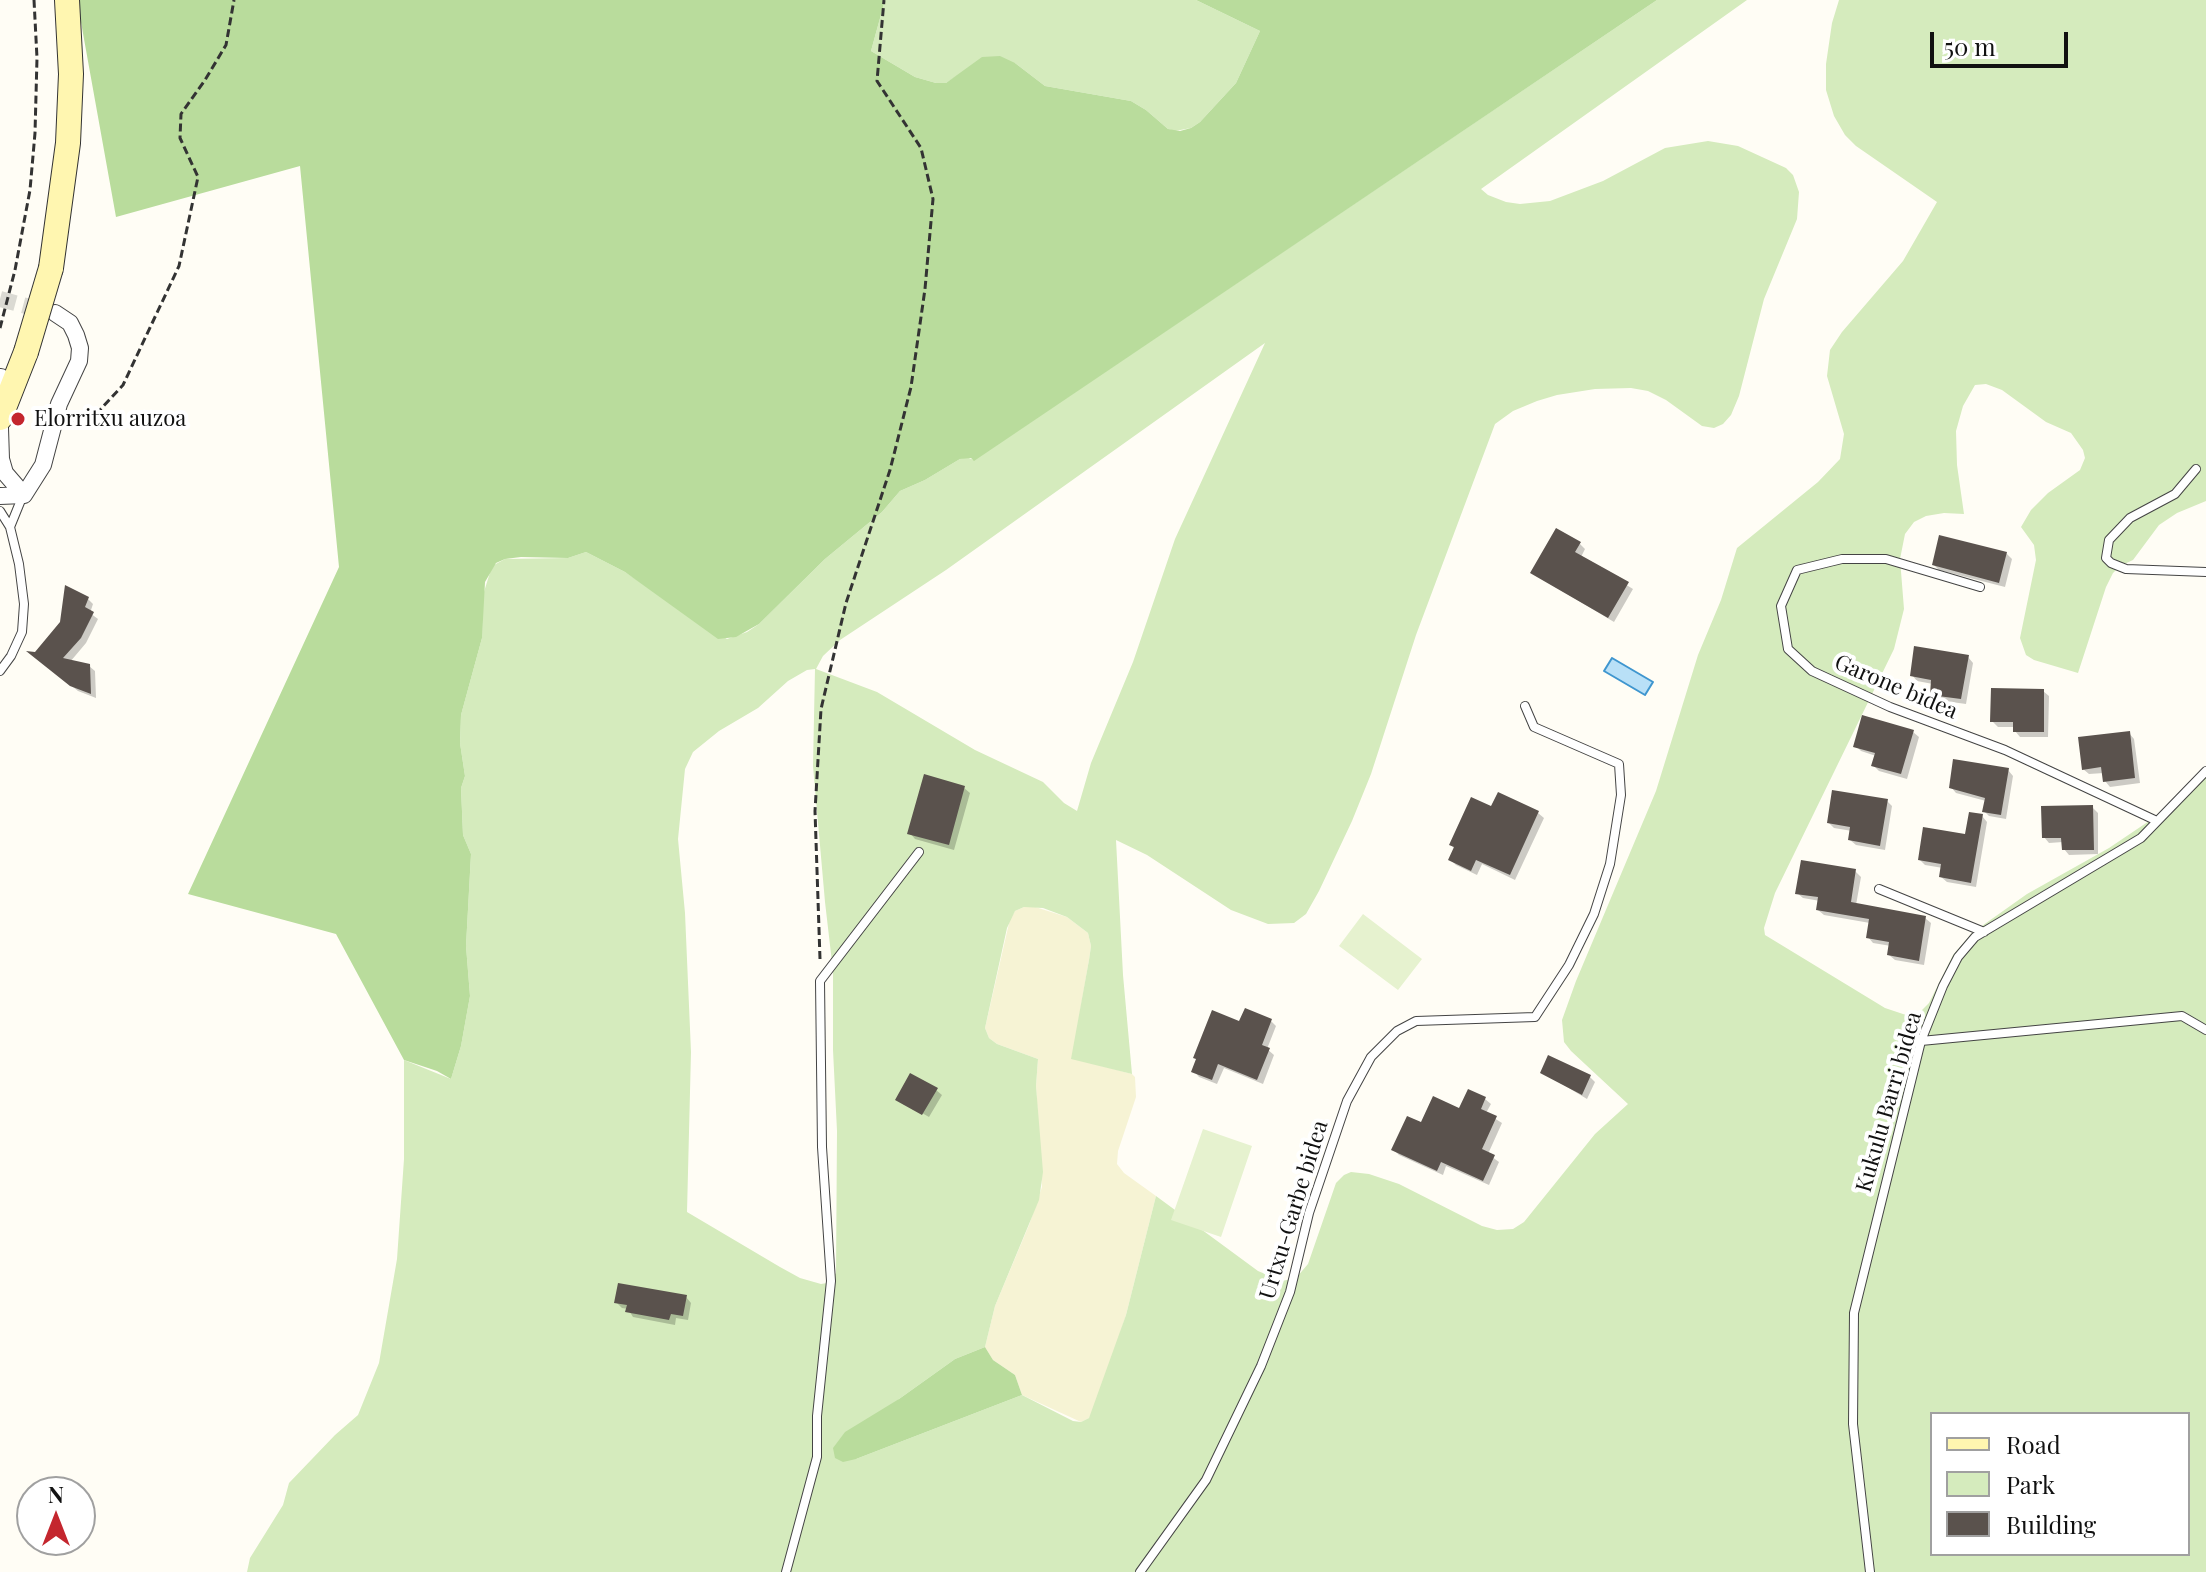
<!DOCTYPE html>
<style>
body{margin:0}
#map{position:relative;width:2206px;height:1572px;overflow:hidden;background:#fffdf5;font-family:"Playfair Display",serif}
canvas{display:block}
.legend{position:absolute;left:1930px;top:1412px;width:260px;height:144px;box-sizing:border-box;background:#fff;border:2px solid #a0a0a0;margin:0;padding:10px 14px;list-style:none;font-size:24px;color:#111}
.legend li{display:flex;align-items:center;gap:16px;height:40px}
.legend b{width:40px;border:2px solid #a0a0a0}
.north{position:absolute;left:16px;top:1476px;width:80px;height:80px;box-sizing:border-box;background:#fff;border:2px solid #a0a0a0;border-radius:50%;rotate:0deg;font-size:22px;font-weight:700;line-height:32px;text-align:center;color:#111}
.north::after{content:'';display:block;margin:auto;width:28px;height:36px;background:#c4262e;clip-path:polygon(50% 0,100% 100%,50% 72%,0 100%)}
.scale{position:absolute;left:1930px;top:32px;width:138px;height:36px;box-sizing:border-box;border:4px solid #111;border-top:0;padding-left:10px;font-size:24px;line-height:28px;white-space:nowrap;color:#111;-webkit-text-stroke:6px #fff;paint-order:stroke}
</style>
<div id="map">
<canvas width="2206" height="1572"></canvas>
<ul class="legend">
<li><b style="height:10px;background:#fff6b0"></b>Road</li>
<li><b style="height:22px;background:#d5ebbd"></b>Park</li>
<li><b style="height:22px;background:#5a524d"></b>Building</li>
</ul>
<div class="north">N</div>
<div class="scale">50 m</div>
</div>
<script>
const c = document.querySelector('canvas').getContext('2d');
c.lineJoin = 'round';
function fill(path, color) { c.fillStyle = color; c.fill(path, 'evenodd'); }
const poly = rows => new Path2D(rows.map(r => 'M' + r).join(''));
function stroke(path, color, width, dash) { c.strokeStyle = color; c.lineWidth = width; c.lineCap = dash ? 'butt' : 'round'; c.setLineDash(dash || []); c.stroke(path); }
function write(font, color, halo, rows, align = 'center') {
  c.font = font + ' "Playfair Display",serif'; c.lineWidth = 8; c.setLineDash([]); c.textBaseline = 'middle'; c.strokeStyle = halo; c.fillStyle = color; for (const [text, x, y, turn = 0] of rows) {
    c.save(); c.translate(x, y); c.rotate((+turn || 0) * Math.PI / 180); c.textAlign = isNaN(turn) ? turn : align; if (halo) c.strokeText(text, 0, 0); c.fillText(text, 0, 0); c.restore();
  }
}
const farmland = poly([
 [1032,906,1067,917,1088,933,1091,946,1089,960,1072,1058,1132,1074,1135,1077,1136,1097,1118,1151,1117,1164,1124,1173,1156,1196,1126,1315,1110,1364,1094,1409,1089,1418,1081,1422,1022,1395,1015,1375,993,1360,985,1347,995,1306,1029,1225,1042,1187,1036,1086,1038,1059,997,1044,989,1038,985,1028,1010,919,1015,911,1024,907]
]);
const green = poly([
 [885,0,1196,0,1260,31,1236,83,1200,122,1191,128,1175,131,1168,129,1146,110,1131,101,1045,86,1015,63,960,74,946,83,936,83,915,77,871,51],
 [1657,0,1747,0,1481,189,1488,195,1506,202,1520,204,1550,201,1603,181,1665,148,1708,141,1738,146,1786,168,1793,175,1799,192,1797,219,1764,299,1739,396,1731,415,1723,424,1714,428,1702,426,1666,400,1648,391,1631,388,1595,389,1557,395,1537,401,1513,411,1495,424,1416,635,1371,774,1352,821,1319,891,1306,914,1294,923,1268,924,1231,910,1147,855,1116,840,1123,975,1132,1074,1071,1059,1089,960,1091,946,1088,933,1067,917,1043,908,1024,907,1015,911,1007,928,985,1028,989,1038,997,1044,1038,1059,1036,1086,1043,1172,1039,1200,995,1306,985,1347,955,1359,899,1399,856,1459,1022,1395,1073,1421,1081,1422,1089,1418,1126,1315,1156,1196,1258,1271,1282,1281,1296,1278,1308,1264,1336,1183,1344,1175,1351,1172,1369,1174,1399,1184,1482,1226,1497,1230,1513,1229,1524,1222,1595,1134,1628,1104,1571,1051,1564,1042,1562,1020,1576,981,1656,791,1698,655,1721,600,1737,548,1818,482,1840,459,1844,434,1827,376,1830,350,1842,332,1903,261,1937,202,1856,146,1845,135,1834,116,1826,90,1826,64,1832,23,1839,0,2206,0,2206,501,2177,513,2159,525,2133,560,2120,566,2113,573,2106,587,2078,673,2034,660,2026,655,2020,638,2036,560,2034,545,2021,527,2031,510,2048,493,2080,470,2085,458,2083,450,2071,433,2046,422,2002,390,1986,384,1975,385,1963,406,1956,431,1957,465,1964,514,1944,513,1926,516,1914,522,1905,534,1900,559,1904,609,1894,649,1775,893,1764,928,1765,935,1885,1008,1906,1015,1919,1013,1929,1003,1953,955,1972,933,2027,894,2109,848,2161,813,2206,773,2206,1572,247,1572,250,1558,283,1505,289,1483,335,1435,358,1415,379,1363,397,1259,404,1159,404,1060,451,1079,461,1046,470,996,466,946,471,854,463,835,461,788,465,776,460,743,461,715,482,638,483,595,492,566,505,559,568,558,586,552,625,572,727,639,747,632,759,624,825,559,882,512,900,491,925,480,960,459,966,457,974,460],
 [1265,343,1175,539,1133,662,1091,763,1077,811,1064,803,1043,782,975,750,877,692,816,669,823,656,840,640,946,570],
 [815,669,813,766,825,902,833,971,833,1050,837,1131,836,1273,827,1283,821,1284,800,1278,780,1267,687,1212,691,1052,685,913,678,839,685,769,693,752,719,731,758,708,788,681,807,670],
 [1932,1414,2188,1414,2188,1554,1932,1554]
]);
const forest = poly([
 [77,0,885,0,871,51,915,77,936,83,946,83,982,57,1000,56,1015,63,1045,86,1131,101,1146,110,1168,129,1180,131,1191,128,1200,122,1236,83,1260,31,1196,0,1657,0,974,461,971,458,960,459,925,480,900,491,882,512,825,559,759,624,736,637,718,639,625,572,586,552,568,558,521,557,505,559,496,563,485,582,482,638,461,715,460,743,465,776,461,788,463,835,471,854,466,946,470,996,461,1046,451,1079,437,1071,404,1060,336,934,188,894,339,567,300,166,116,217],
 [985,1347,993,1360,1015,1375,1022,1395,856,1459,843,1462,835,1458,833,1448,845,1432,899,1399,955,1359]
]);
const pitch = poly([
 [1363,914,1422,959,1398,990,1339,946],
 [1203,1129,1252,1146,1221,1237,1171,1220]
]);
const water = poly([
 [1612,658,1653,682,1645,695,1604,671,1612,658]
]);
const shadow = poly([
 [1580,544,1585,549,1581,557,1633,589,1614,622,1532,573],
 [2006,553,2012,559,2005,587,1939,570,1934,565],
 [88,599,93,604,90,613,98,619,86,643,70,662,89,666,95,671,96,698,78,691,32,654,36,655],
 [1968,657,1973,663,1966,704,1937,700,1932,694,1933,684,1917,681,1912,675],
 [2043,691,2049,696,2048,737,2020,737,2015,731,2015,727,1998,727,1992,721],
 [1913,732,1919,737,1907,779,1879,771,1873,765,1876,756,1861,751,1856,746],
 [2129,733,2134,739,2140,783,2110,787,2105,781,2104,773,2089,774,2083,769],
 [2008,770,2013,776,2006,819,1989,816,1984,811,1986,801,1956,793,1951,787],
 [964,788,970,793,954,850,915,839,910,833],
 [1499,795,1538,813,1544,818,1515,880,1482,864,1477,875,1456,865,1450,859,1455,849,1451,845,1492,808],
 [1887,801,1892,806,1885,850,1856,845,1850,840,1852,831,1834,828,1829,823],
 [2092,807,2098,813,2098,854,2069,855,2064,849,2063,842,2049,843,2044,837],
 [1982,816,1987,822,1976,887,1947,882,1941,877,1943,868,1925,865,1920,860,1967,836],
 [1855,871,1861,877,1856,905,1925,918,1931,923,1924,965,1895,960,1889,955,1891,946,1873,943,1868,937,1870,923,1824,915,1818,910,1820,901,1803,898,1797,893],
 [1271,1021,1276,1026,1267,1049,1274,1055,1263,1084,1224,1068,1217,1084,1199,1077,1194,1071,1240,1023],
 [1542,1072,1590,1077,1595,1082,1587,1099],
 [936,1090,942,1095,929,1117,901,1101],
 [1469,1092,1485,1099,1491,1104,1486,1113,1502,1123,1488,1154,1499,1162,1489,1185,1446,1166,1443,1175,1399,1155,1393,1149,1422,1125,1460,1111],
 [686,1297,691,1303,688,1320,676,1318,675,1325,633,1317,628,1309,622,1308,616,1302]
]);
const building = poly([
 [1556,528,1581,542,1575,552,1629,582,1608,618,1530,573],
 [1939,535,2007,552,1999,583,1932,565],
 [65,585,89,597,85,607,94,612,81,638,63,658,90,664,91,694,70,686,26,651,35,652,60,622],
 [1914,646,1969,655,1961,699,1930,695,1931,680,1910,676],
 [1991,688,2044,689,2044,732,2013,732,2013,722,1990,722],
 [1862,715,1914,730,1901,774,1871,766,1875,753,1853,747],
 [2130,731,2135,778,2103,782,2101,767,2082,770,2078,737],
 [1953,759,2009,768,2001,815,1982,812,1985,798,1949,788],
 [924,774,965,786,949,845,907,834],
 [1832,790,1888,799,1880,846,1848,840,1850,827,1827,823],
 [1498,792,1539,811,1510,875,1476,860,1471,871,1448,860,1454,847,1449,845,1471,797,1491,806],
 [2093,805,2094,850,2062,850,2061,838,2042,838,2041,806],
 [1969,812,1983,814,1971,883,1939,877,1941,864,1918,860,1923,827,1965,834],
 [1801,860,1856,869,1851,902,1926,916,1919,961,1887,955,1889,942,1866,938,1869,919,1816,910,1818,897,1795,894],
 [1245,1008,1272,1019,1262,1045,1270,1048,1257,1080,1218,1064,1212,1080,1191,1072,1196,1059,1193,1058,1212,1010,1239,1021],
 [1548,1055,1591,1075,1582,1095,1540,1073],
 [910,1073,938,1088,922,1115,895,1100],
 [1468,1089,1486,1097,1481,1109,1497,1116,1482,1149,1495,1155,1483,1181,1441,1162,1437,1171,1391,1150,1407,1116,1421,1122,1433,1096,1459,1108],
 [618,1283,687,1295,683,1316,671,1314,669,1320,625,1312,627,1305,614,1303]
]);
const streetTunnel = poly([
 [0,299,45,311]
]);
const path = poly([
 [15,270,30,190,35,133,37,58,34,0],
 [73,423,99,411,123,385,179,266,198,177,180,138,181,114,205,80,226,45,234,0],
 [820,959,815,811,821,709,846,603,890,470,911,387,925,289,933,199,921,148,877,81,884,0]
]);
const lane = poly([
 [2196,469,2175,494,2130,518,2109,540,2106,558,2111,563,2126,569,2206,572],
 [0,511,10,527],
 [1980,587,1886,559,1842,559,1797,570,1781,606,1788,649,1812,671,1890,707,2005,750,2157,821],
 [0,671,11,656,22,632,24,604,19,564,10,527,23,495],
 [1879,889,1984,932],
 [1921,1041,2182,1016,2206,1030],
 [786,1572,817,1457,817,1416,831,1281,822,1147,820,981,919,852],
 [1140,1572,1206,1480,1261,1366,1290,1292,1309,1213,1347,1101,1371,1057,1397,1031,1416,1021,1535,1017,1569,965,1594,914,1610,864,1621,795,1619,764,1534,727,1525,706],
 [1870,1572,1853,1424,1854,1313,1921,1041,1943,986,1958,957,1975,937,2141,838,2206,771]
]);
const street = poly([
 [0,378,1,377],
 [0,428,1,459,5,473,24,495],
 [24,495,43,465,59,404,79,361,80,348,76,335,70,323,55,313],
 [0,496,24,495]
]);
const secondary = poly([
 [51,268,68,143,71,74,67,0],
 [0,418,26,352]
]);
const pathBridge = poly([
 [0,328,15,270]
]);
const secondaryBridge = poly([
 [26,352,51,268]
]);
const markers = [
 [18,419,8,"#c4262e"]
];
const poiNames = [
 ["Elorritxu auzoa",34,419]
];
const streetNames = [
 ["Garone bidea",1896,687,23],
 ["Kukulu Barri bidea",1889,1102,-74],
 ["Urtxu-Garbe bidea",1294,1210,-73]
];
fill(farmland, '#f6f3d4');
fill(green, '#d5ebbd');
fill(forest, '#b9dc9c');
fill(pitch, '#e6f2cf');
fill(water, '#b9e0f7');
stroke(water, '#3f96cf', 2);
fill(shadow, '#0003');
fill(building, '#5a524d');
stroke(streetTunnel, '#dbdad3', 16, [16, 8]);
stroke(lane, '#444', 10);
stroke(street, '#444', 18);
stroke(secondary, '#333', 26);
stroke(path, '#333', 3, [8, 4]);
stroke(lane, '#fff', 8);
stroke(street, '#fff', 16);
stroke(secondary, '#fff6b0', 24);
stroke(secondaryBridge, '#333', 26, []);
stroke(pathBridge, '#333', 3, [8, 4]);
stroke(secondaryBridge, '#fff6b0', 24);
for (const [x, y, r, color] of markers) { const dot = new Path2D(); dot.arc(x, y, r, 0, 2 * Math.PI); c.fillStyle = color; c.fill(dot); stroke(dot, '#fff', 3); }
write('22px', '#111', '#fff', poiNames, 'left');
write('22px', '#111', '#fff', streetNames);
</script>
